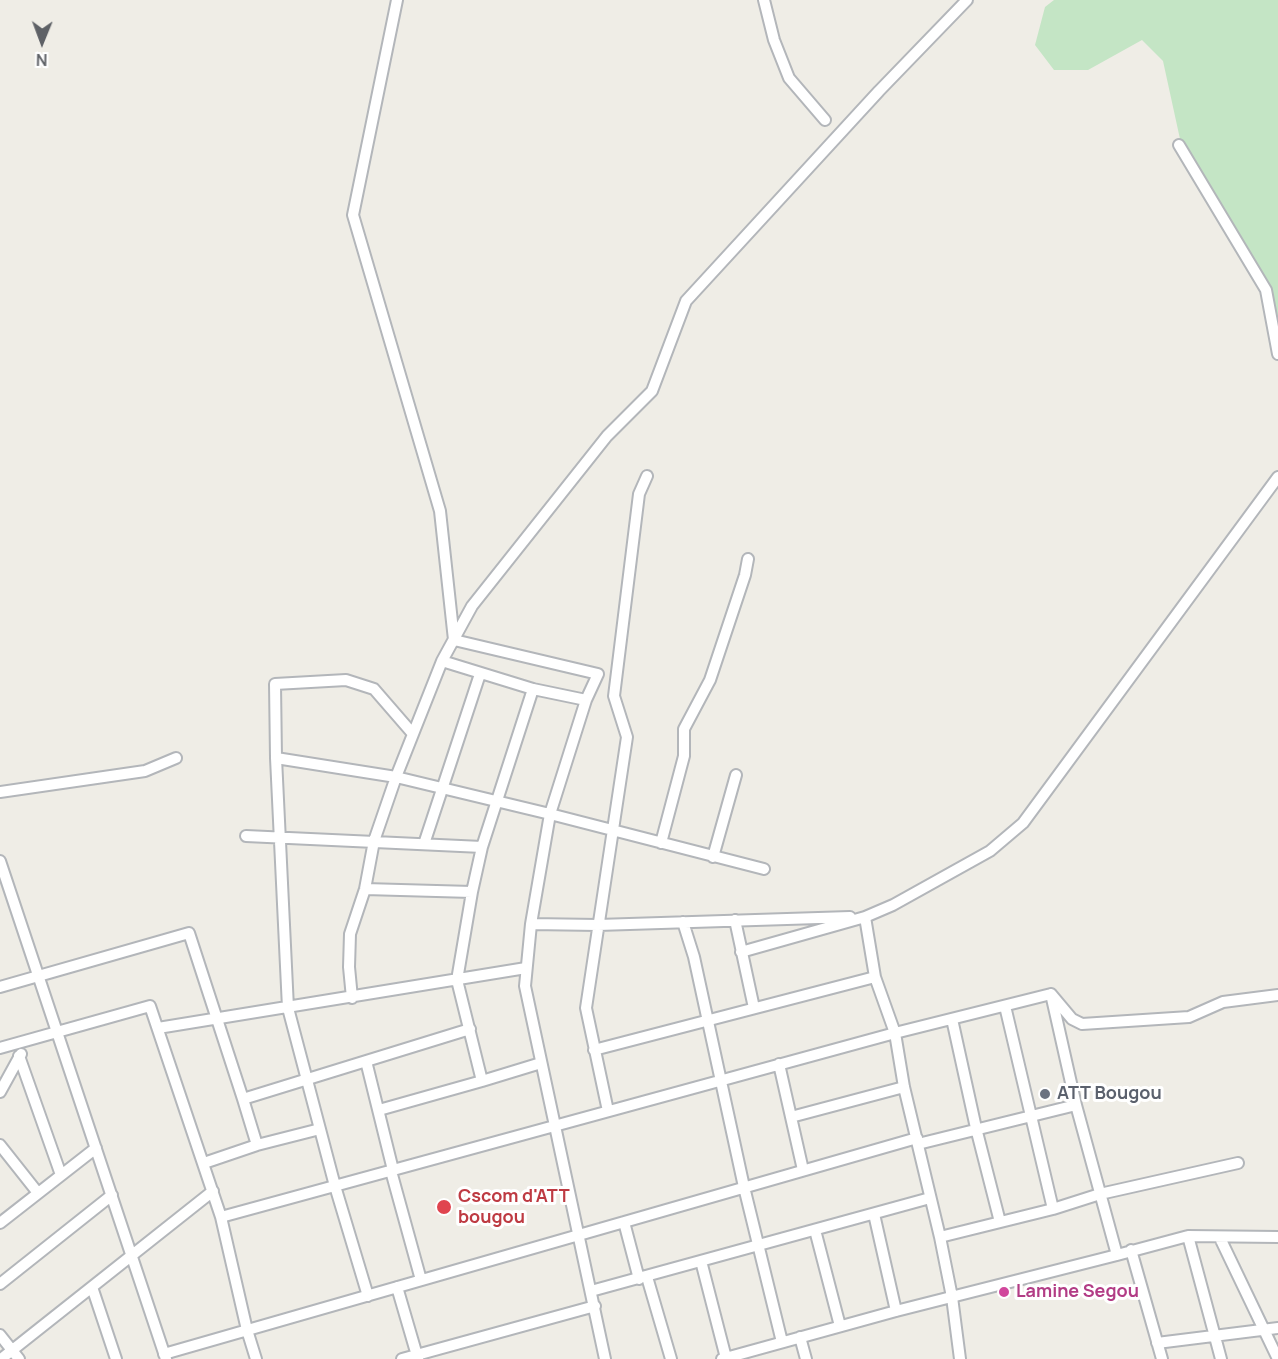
<!DOCTYPE html>
<style>
body{margin:0}
#map{position:relative;width:1278px;height:1359px;overflow:hidden;background:#efede6;font-family:Manrope,sans-serif}
canvas{display:block}
.north{position:absolute;left:12px;top:12px;width:60px;height:60px;-webkit-text-stroke:4px #fff;paint-order:stroke;rotate:181deg;font-size:16px;font-weight:700;line-height:24px;text-align:center;color:#5e6166}
.north::after{content:'';display:block;margin:auto;width:21px;height:27px;background:#5e6166;clip-path:polygon(50% 0,100% 100%,50% 72%,0 100%)}
</style>
<div id="map">
<canvas width="1278" height="1359"></canvas>
<div class="north">N</div>
</div>
<script>
const c = document.querySelector('canvas').getContext('2d');
c.lineJoin = 'round';
function fill(path, color) { c.fillStyle = color; c.fill(path, 'evenodd'); }
const poly = rows => new Path2D(rows.map(r => 'M' + r).join(''));
function stroke(path, color, width, dash) { c.strokeStyle = color; c.lineWidth = width; c.lineCap = dash ? 'butt' : 'round'; c.setLineDash(dash || []); c.stroke(path); }
function write(font, color, halo, rows, align = 'center') {
  c.font = font + ' Manrope,sans-serif'; c.lineWidth = 6; c.setLineDash([]); c.textBaseline = 'middle'; c.strokeStyle = halo; c.fillStyle = color; for (const [text, x, y, turn = 0] of rows) {
    c.save(); c.translate(x, y); c.rotate((+turn || 0) * Math.PI / 180); c.textAlign = isNaN(turn) ? turn : align; if (halo) c.strokeText(text, 0, 0); c.fillText(text, 0, 0); c.restore();
  }
}
const green = poly([
 [1054,0,1278,0,1278,325,1271,290,1180,139,1163,61,1142,40,1088,70,1054,70,1035,45,1045,7]
]);
const minor = poly([
 [397,0,353,215,440,511,454,640,598,674,586,700,550,814,531,924,525,986,605,1359],
 [764,0,774,40,789,78,825,120],
 [1179,145,1266,290,1278,354],
 [442,661,533,689,586,700],
 [533,689,482,847,472,892,457,980,482,1081,541,1063],
 [413,734,374,689,346,680,275,684,276,758,396,777,550,814,764,869],
 [276,758,288,1008,335,1186,368,1296],
 [0,792,145,771,176,758],
 [246,836,482,847],
 [661,843,684,756,684,729,710,680,745,575,748,559],
 [424,844,480,674],
 [713,857,736,775],
 [0,861,166,1359],
 [365,889,472,892],
 [865,917,875,977,895,1033,904,1087,940,1237,952,1297,960,1359],
 [735,920,754,1008],
 [683,922,694,957,744,1187,782,1342],
 [531,924,598,925,850,917],
 [741,952,865,917,893,905,990,851,1023,823,1278,477],
 [0,987,189,933,243,1099,257,1145],
 [352,998,349,967,350,934,365,889,374,841,396,777,442,661,472,606,607,436,652,391,686,301,879,91,967,0],
 [1005,1006,1053,1209],
 [952,1019,976,1128,1000,1222],
 [158,1028,526,968],
 [0,1048,150,1006,221,1217,247,1330,256,1359],
 [594,1050,875,977],
 [19,1056,61,1175],
 [366,1061,393,1170],
 [779,1064,803,1170],
 [0,1092,21,1054],
 [243,1099,470,1029],
 [379,1110,482,1081],
 [608,1111,586,1008,627,737,614,696,639,494,647,476],
 [791,1117,904,1087],
 [918,1144,1076,1105],
 [0,1145,38,1193],
 [204,1163,257,1145,320,1129],
 [391,1171,421,1280],
 [874,1214,896,1311],
 [221,1217,895,1033,1051,994,1072,1019,1082,1024,1189,1017,1223,1002,1278,995],
 [624,1222,639,1279],
 [0,1223,96,1148],
 [815,1230,840,1326],
 [1188,1236,1221,1359],
 [940,1237,1053,1209,1100,1194,1238,1163],
 [1220,1238,1278,1359],
 [1131,1250,1162,1359],
 [1117,1255,1188,1236,1278,1237],
 [701,1261,726,1358],
 [647,1277,671,1359],
 [0,1284,112,1195],
 [92,1287,116,1359],
 [397,1287,418,1359],
 [591,1291,930,1198],
 [0,1335,19,1359],
 [800,1337,806,1359],
 [1157,1343,1278,1328],
 [164,1354,917,1138],
 [1,1359,213,1191],
 [402,1359,595,1306],
 [722,1359,896,1311,1117,1255,1076,1105,1051,994]
]);
const markers = [
 [1045,1094,6,"#6b7280"],
 [444,1207,8,"#e0444e"],
 [1004,1292,6,"#d1479c"]
];
const worshipNames = [
 ["ATT Bougou",1057,1094]
];
const healthNames = [
 ["Cscom d'ATT",458,1197],
 ["bougou",458,1218]
];
const hotelNames = [
 ["Lamine Segou",1016,1292]
];
fill(green, '#c4e5c5');
stroke(minor, '#b3b6ba', 14);
stroke(minor, '#fff', 10);
for (const [x, y, r, color] of markers) { const dot = new Path2D(); dot.arc(x, y, r, 0, 2 * Math.PI); c.fillStyle = color; c.fill(dot); stroke(dot, '#fff', 2); }
write('bold 18px', '#5b616d', '#fff', worshipNames, 'left');
write('bold 18px', '#be3a42', '#fff', healthNames, 'left');
write('bold 18px', '#b23c85', '#fff', hotelNames, 'left');
</script>
